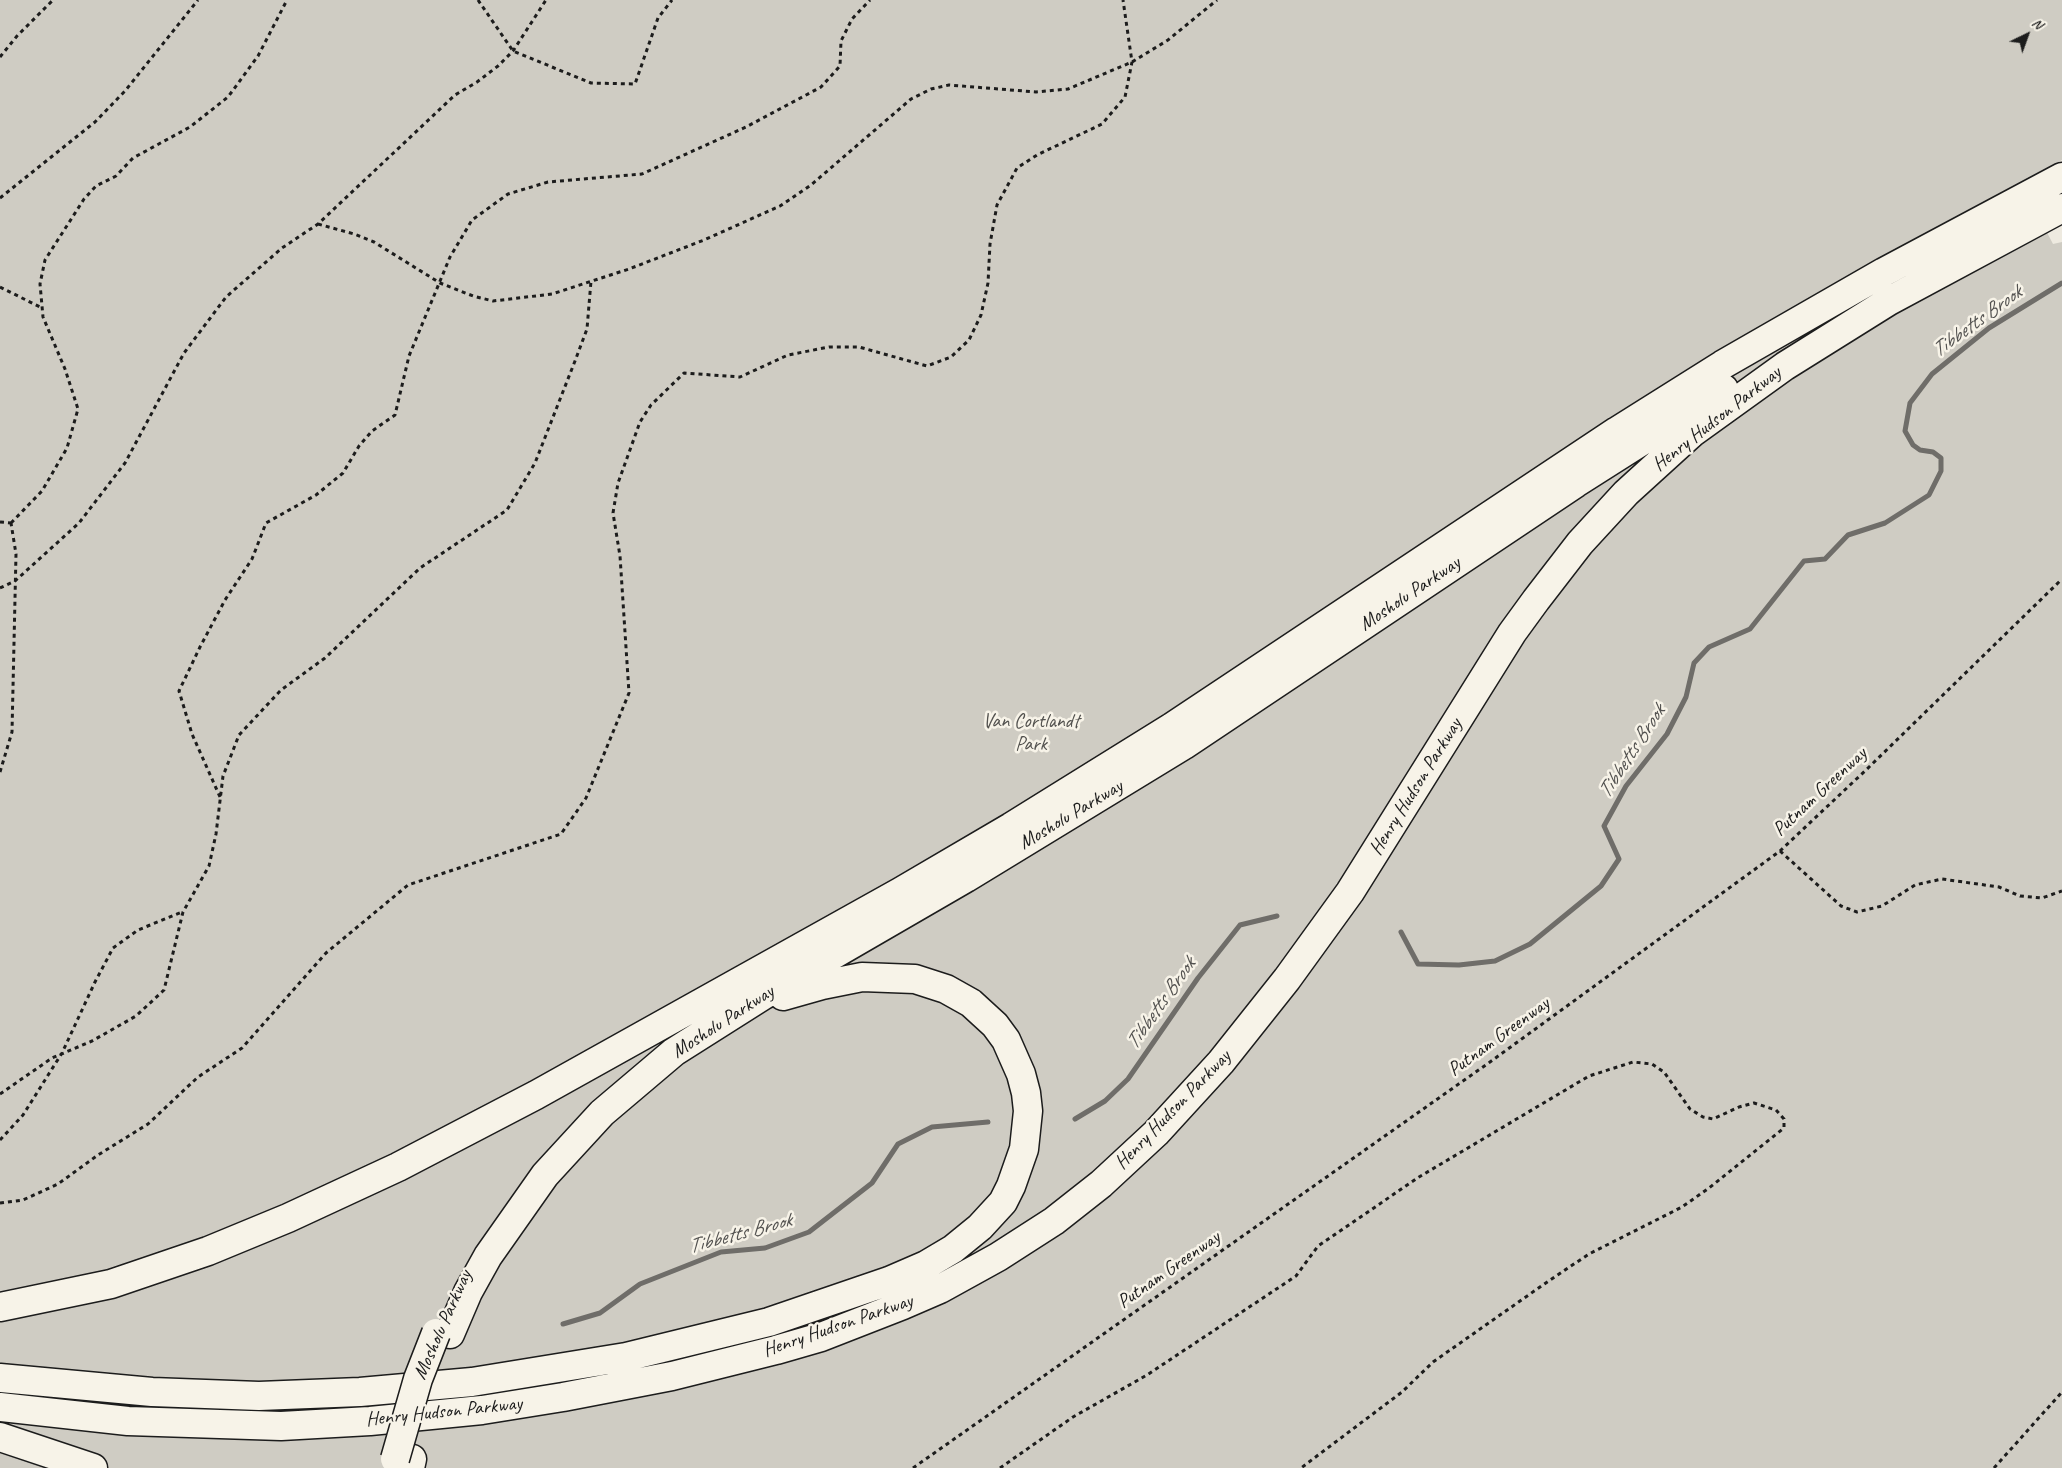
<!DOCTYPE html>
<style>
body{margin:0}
#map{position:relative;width:2062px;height:1468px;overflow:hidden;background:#eeeae0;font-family:Caveat,sans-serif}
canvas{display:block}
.north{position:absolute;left:2002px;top:10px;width:50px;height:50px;-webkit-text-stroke:4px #f7f3e8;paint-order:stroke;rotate:42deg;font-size:14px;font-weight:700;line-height:20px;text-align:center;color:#1c1c1c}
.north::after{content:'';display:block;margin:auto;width:18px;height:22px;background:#1c1c1c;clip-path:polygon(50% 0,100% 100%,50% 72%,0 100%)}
</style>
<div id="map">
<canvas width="2062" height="1468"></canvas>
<div class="north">N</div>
</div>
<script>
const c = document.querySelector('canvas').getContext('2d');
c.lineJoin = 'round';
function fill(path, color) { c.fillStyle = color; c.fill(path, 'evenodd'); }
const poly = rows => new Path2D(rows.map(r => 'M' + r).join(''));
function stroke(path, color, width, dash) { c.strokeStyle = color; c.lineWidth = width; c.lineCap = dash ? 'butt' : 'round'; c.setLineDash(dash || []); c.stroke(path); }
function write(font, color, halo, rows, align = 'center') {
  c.font = font + ' Caveat,sans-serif'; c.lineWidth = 5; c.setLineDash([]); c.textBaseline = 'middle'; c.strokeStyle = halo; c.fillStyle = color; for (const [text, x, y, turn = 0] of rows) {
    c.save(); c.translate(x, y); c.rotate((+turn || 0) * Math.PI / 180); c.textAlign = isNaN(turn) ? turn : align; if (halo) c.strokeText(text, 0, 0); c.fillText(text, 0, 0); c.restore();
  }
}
const green = poly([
 [0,0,2062,0,2062,160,2021,182,2053,244,2062,242,2062,1468,0,1468]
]);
const stream = poly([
 [1401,932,1418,964,1459,965,1495,961,1530,944,1601,886,1619,859,1604,826,1626,786,1667,734,1686,697,1694,663,1709,647,1750,629,1804,561,1825,559,1848,535,1885,523,1929,495,1941,471,1941,458,1933,452,1920,450,1913,445,1905,431,1910,403,1932,374,1989,328,2062,283],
 [1075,1119,1105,1101,1128,1079,1198,978,1240,925,1277,916],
 [563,1324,600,1313,640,1284,721,1252,765,1248,809,1232,872,1183,898,1144,932,1127,988,1122]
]);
const path = poly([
 [478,0,513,51,591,83,635,84,658,18,672,0],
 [0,57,17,36,53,0],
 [0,198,95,122,125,91,198,0],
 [318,224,354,234,374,242,440,283,473,296,493,301,552,294,629,269,704,240,780,206,811,185,911,99,931,89,949,85,1036,92,1068,89,1132,62,1168,40,1217,0],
 [0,287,42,308],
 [0,522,11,523],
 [11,523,42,491,67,448,78,409,65,369,43,317,40,284,45,260,84,199,96,186,116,176,133,158,190,127,228,97,258,56,287,0],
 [0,588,15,581,79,523,125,463,184,353,226,297,282,248,318,224,455,95,477,82,498,66,513,51,546,0],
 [0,772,12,732,16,554,11,523],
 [220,797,192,734,179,691,200,647,225,600,252,559,266,523,316,495,343,473,359,446,372,431,395,415,409,356,450,257,472,220,508,194,548,182,642,174,746,127,821,87,840,66,841,41,852,19,870,0],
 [1780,851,1841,906,1857,912,1882,906,1915,885,1942,879,1999,887,2020,896,2042,898,2062,891],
 [0,1094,52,1058,92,1041,136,1016,164,990,183,912,209,866,216,834,223,776,239,735,281,690,325,658,420,568,507,510,535,463,575,361,587,329,591,281],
 [0,1140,23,1115,62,1053,95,982,113,948,138,930,182,912],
 [0,1203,23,1200,58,1184,98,1155,148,1124,198,1077,242,1048,326,953,408,885,561,834,586,798,629,693,620,556,613,513,618,483,640,422,651,405,684,373,740,377,788,355,829,347,859,347,927,366,951,357,969,340,981,315,988,283,990,244,997,205,1017,168,1037,155,1102,124,1125,97,1132,62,1123,0],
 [913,1468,1490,1062,1780,851,1867,769,2062,579],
 [1000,1468,1073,1417,1147,1375,1296,1276,1318,1246,1419,1177,1589,1076,1633,1062,1652,1064,1664,1072,1690,1109,1703,1117,1713,1119,1739,1107,1754,1103,1776,1110,1784,1119,1784,1128,1709,1188,1682,1207,1589,1254,1550,1280,1433,1362,1402,1392,1301,1468],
 [1994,1468,2062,1392]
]);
const motorway = poly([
 [0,1307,111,1284,208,1251,288,1218,398,1167,536,1095,900,892,1011,827,1172,727,1617,431,1722,365,1884,272,2062,177],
 [450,1334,468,1292,488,1256,545,1175,602,1113,674,1052,764,995,966,878,1184,745,1576,483,1724,389],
 [0,1378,152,1392,259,1396,360,1392,472,1382,626,1357,769,1322,889,1281,926,1265,953,1249,980,1227,1003,1202,1011,1186,1024,1149,1028,1111,1026,1093,1021,1074,1006,1040,995,1025,971,1003,946,989,915,979,862,977,822,985,783,996],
 [0,1407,128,1421,281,1426,370,1421,482,1410,563,1397,672,1376,776,1350,821,1337,903,1305,940,1289,998,1257,1054,1221,1101,1184,1156,1133,1221,1062,1287,979,1350,892,1512,633,1536,600,1580,543,1626,493,1692,433,1785,366,1889,301,2062,208],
 [0,1437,93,1468],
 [410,1468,412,1459]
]);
const motorwayBridge = poly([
 [395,1459,418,1379,436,1333]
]);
const streetNames = [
 ["Henry Hudson Parkway",1717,419,-38],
 ["Mosholu Parkway",1410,594,-34],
 ["Henry Hudson Parkway",1416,787,-58],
 ["Putnam Greenway",1820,792,-43],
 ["Mosholu Parkway",1071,815,-31],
 ["Mosholu Parkway",723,1022,-33],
 ["Putnam Greenway",1499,1037,-36],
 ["Henry Hudson Parkway",1173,1110,-46],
 ["Putnam Greenway",1169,1270,-35],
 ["Mosholu Parkway",443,1325,-66],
 ["Henry Hudson Parkway",838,1326,-19],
 ["Henry Hudson Parkway",444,1412,-6]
];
const parkNames = [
 ["Van Cortlandt",1031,722],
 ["Park",1031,745]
];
const waterNames = [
 ["Tibbetts Brook",1977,322,-36],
 ["Tibbetts Brook",1632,752,-57],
 ["Tibbetts Brook",1161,1004,-55],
 ["Tibbetts Brook",740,1234,-15]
];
fill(green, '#cfccc3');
stroke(stream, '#6f6d69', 5);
stroke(motorway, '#1c1c1c', 31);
stroke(path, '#1c1c1c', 3, [4, 4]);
stroke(motorway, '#f7f3e8', 28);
stroke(motorwayBridge, '#1c1c1c', 31, []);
stroke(motorwayBridge, '#f7f3e8', 28);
write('20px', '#1c1c1c', '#f7f3e8', streetNames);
write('20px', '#52514e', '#f7f3e8', parkNames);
write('italic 21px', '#535250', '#f7f3e8', waterNames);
</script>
